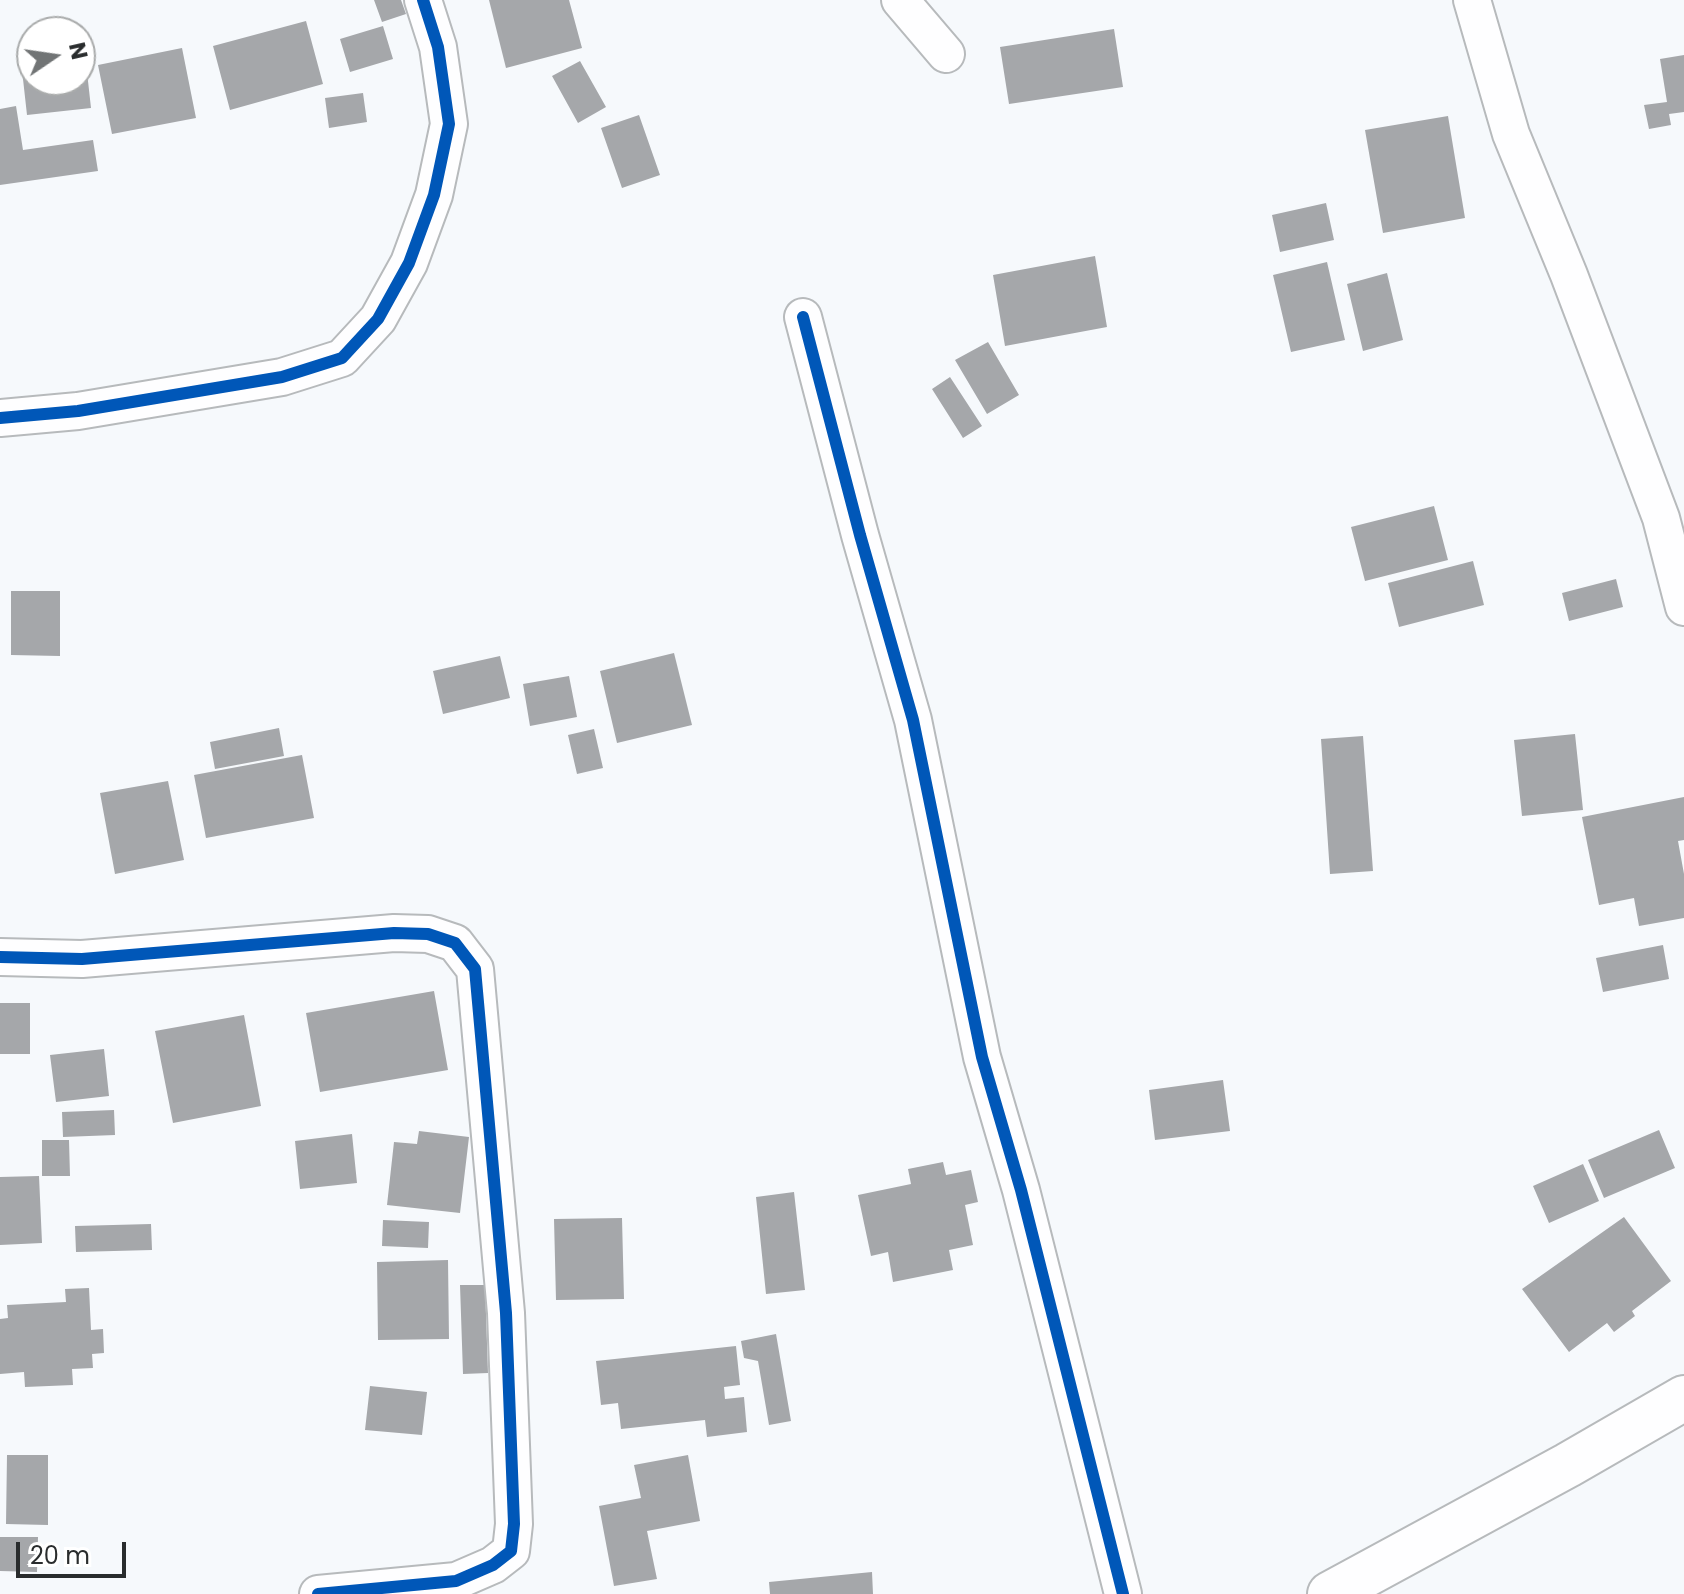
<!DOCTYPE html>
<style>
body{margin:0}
#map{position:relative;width:1684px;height:1594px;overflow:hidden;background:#f6f9fc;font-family:Poppins,sans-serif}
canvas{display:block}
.north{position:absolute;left:16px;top:16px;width:80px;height:80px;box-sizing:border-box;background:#fff;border:2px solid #a9abab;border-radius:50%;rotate:77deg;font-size:22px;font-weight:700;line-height:32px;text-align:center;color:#292c2d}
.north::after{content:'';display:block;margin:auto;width:28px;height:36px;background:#717475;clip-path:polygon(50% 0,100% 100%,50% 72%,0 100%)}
.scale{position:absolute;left:16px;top:1542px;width:110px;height:36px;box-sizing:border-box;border:4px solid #292c2d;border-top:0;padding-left:10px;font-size:24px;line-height:28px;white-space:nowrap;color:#292c2d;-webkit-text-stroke:6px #fff;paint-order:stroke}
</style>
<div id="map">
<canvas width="1684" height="1594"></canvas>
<div class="north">N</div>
<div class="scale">20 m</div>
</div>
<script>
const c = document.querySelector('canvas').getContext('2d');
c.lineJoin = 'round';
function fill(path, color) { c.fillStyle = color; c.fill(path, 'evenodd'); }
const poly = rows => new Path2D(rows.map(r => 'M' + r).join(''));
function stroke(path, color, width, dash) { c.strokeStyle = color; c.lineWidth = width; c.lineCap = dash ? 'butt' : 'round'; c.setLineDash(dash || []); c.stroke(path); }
const building = poly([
 [374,0,401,0,406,14,382,22],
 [489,0,569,0,582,48,506,68],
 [306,21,323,84,230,110,213,46],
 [383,26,393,59,350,72,340,39],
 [1114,29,1123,87,1009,104,1000,47],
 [182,48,196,118,112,134,98,65],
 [1684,55,1684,112,1669,114,1671,125,1649,129,1644,105,1667,102,1660,59],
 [580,61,606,107,578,123,552,76],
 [86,63,91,108,27,115,22,70,32,69,32,80,80,80,80,64],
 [363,93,367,122,329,128,325,98],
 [16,106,23,150,93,140,98,171,0,185,0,109],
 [639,115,660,175,622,188,601,128],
 [1448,116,1465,218,1383,233,1365,130],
 [1326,203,1334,240,1280,252,1272,215],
 [1095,256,1107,327,1005,346,993,275],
 [1327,262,1345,340,1291,352,1273,275],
 [1387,273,1403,340,1363,351,1347,284],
 [988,342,1019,395,987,414,955,360],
 [950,377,982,426,963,438,932,389],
 [1434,506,1448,560,1365,581,1351,527],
 [1473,561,1484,605,1399,627,1388,583],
 [1616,579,1623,607,1569,621,1562,593],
 [11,591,60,591,60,656,11,655],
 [674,653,692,725,617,743,600,671],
 [500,656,510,698,443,714,433,671],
 [569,676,577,717,530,726,523,684],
 [279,728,284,756,215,769,210,742],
 [594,729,603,768,577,774,568,735],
 [1575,734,1583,810,1522,816,1514,740],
 [1363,736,1373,871,1330,874,1321,739],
 [302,755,314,818,206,838,194,775],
 [168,781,184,860,115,874,100,793],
 [1684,797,1684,840,1678,841,1684,874,1684,918,1639,926,1634,898,1599,905,1582,817],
 [1663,945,1669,979,1603,992,1596,958],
 [434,991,448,1070,320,1092,306,1013],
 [0,1003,30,1003,30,1054,0,1054],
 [244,1015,261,1106,173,1123,155,1031],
 [104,1049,109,1096,56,1102,50,1055],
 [1223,1080,1230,1131,1155,1140,1149,1090],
 [114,1110,115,1135,63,1137,62,1112],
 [1659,1130,1675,1168,1604,1198,1588,1160],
 [419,1131,469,1137,460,1213,387,1205,394,1142,417,1144],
 [352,1134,357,1183,300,1189,295,1141],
 [42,1140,69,1140,70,1176,42,1176],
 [943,1162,946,1175,971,1170,978,1202,965,1205,973,1245,949,1250,953,1270,893,1282,888,1252,871,1256,858,1195,911,1184,908,1169],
 [1583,1164,1599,1201,1549,1223,1533,1186],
 [39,1176,42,1243,0,1245,0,1177],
 [794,1192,805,1290,766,1294,756,1197],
 [1624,1217,1671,1281,1632,1311,1635,1316,1614,1332,1607,1323,1569,1352,1522,1289],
 [622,1218,624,1299,556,1300,554,1219],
 [383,1220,429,1222,428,1248,382,1246],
 [151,1224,152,1250,76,1252,75,1226],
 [448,1260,449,1339,378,1340,377,1262],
 [460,1285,485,1285,488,1373,463,1374],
 [89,1288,91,1330,103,1329,104,1353,92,1354,93,1368,72,1369,73,1385,25,1387,24,1372,0,1374,0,1319,8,1318,7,1305,66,1302,65,1289],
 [776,1334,791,1421,769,1425,758,1361,744,1358,741,1341],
 [736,1346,740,1385,724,1387,725,1399,744,1397,747,1432,707,1437,705,1420,621,1429,618,1403,601,1405,596,1361],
 [370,1386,427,1392,422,1435,365,1430],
 [7,1455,48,1455,48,1525,6,1524],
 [688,1455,700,1521,647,1531,657,1579,614,1586,599,1506,641,1498,634,1465],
 [0,1537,38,1537,37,1572,0,1571],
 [872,1572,873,1594,770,1594,769,1582]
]);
const minor = poly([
 [900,0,946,54],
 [1472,0,1511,134,1569,275,1661,518,1684,607],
 [803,317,860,535,913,720,982,1057,1021,1190,1123,1594],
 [0,418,78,411,282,377,342,358,378,319,409,263,434,195,449,124,438,47,423,0],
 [0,957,82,959,394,933,428,934,455,943,475,969,506,1313,514,1524,511,1551,493,1565,456,1581,318,1594]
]);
const major = poly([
 [1330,1594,1568,1465,1684,1398]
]);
const cycleway = poly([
 [803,317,860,535,913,720,982,1057,1021,1190,1123,1594],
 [0,418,78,411,282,377,342,358,378,319,409,263,434,195,449,124,438,47,423,0],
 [0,957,82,959,394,933,428,934,455,943,475,969,506,1313,514,1524,511,1551,493,1565,456,1581,318,1594]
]);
fill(building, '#a5a7aa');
stroke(minor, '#b7babc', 40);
stroke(major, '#b7babc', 48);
stroke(minor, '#fefeff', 36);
stroke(major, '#fefeff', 44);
stroke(cycleway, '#0057b8', 12);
</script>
